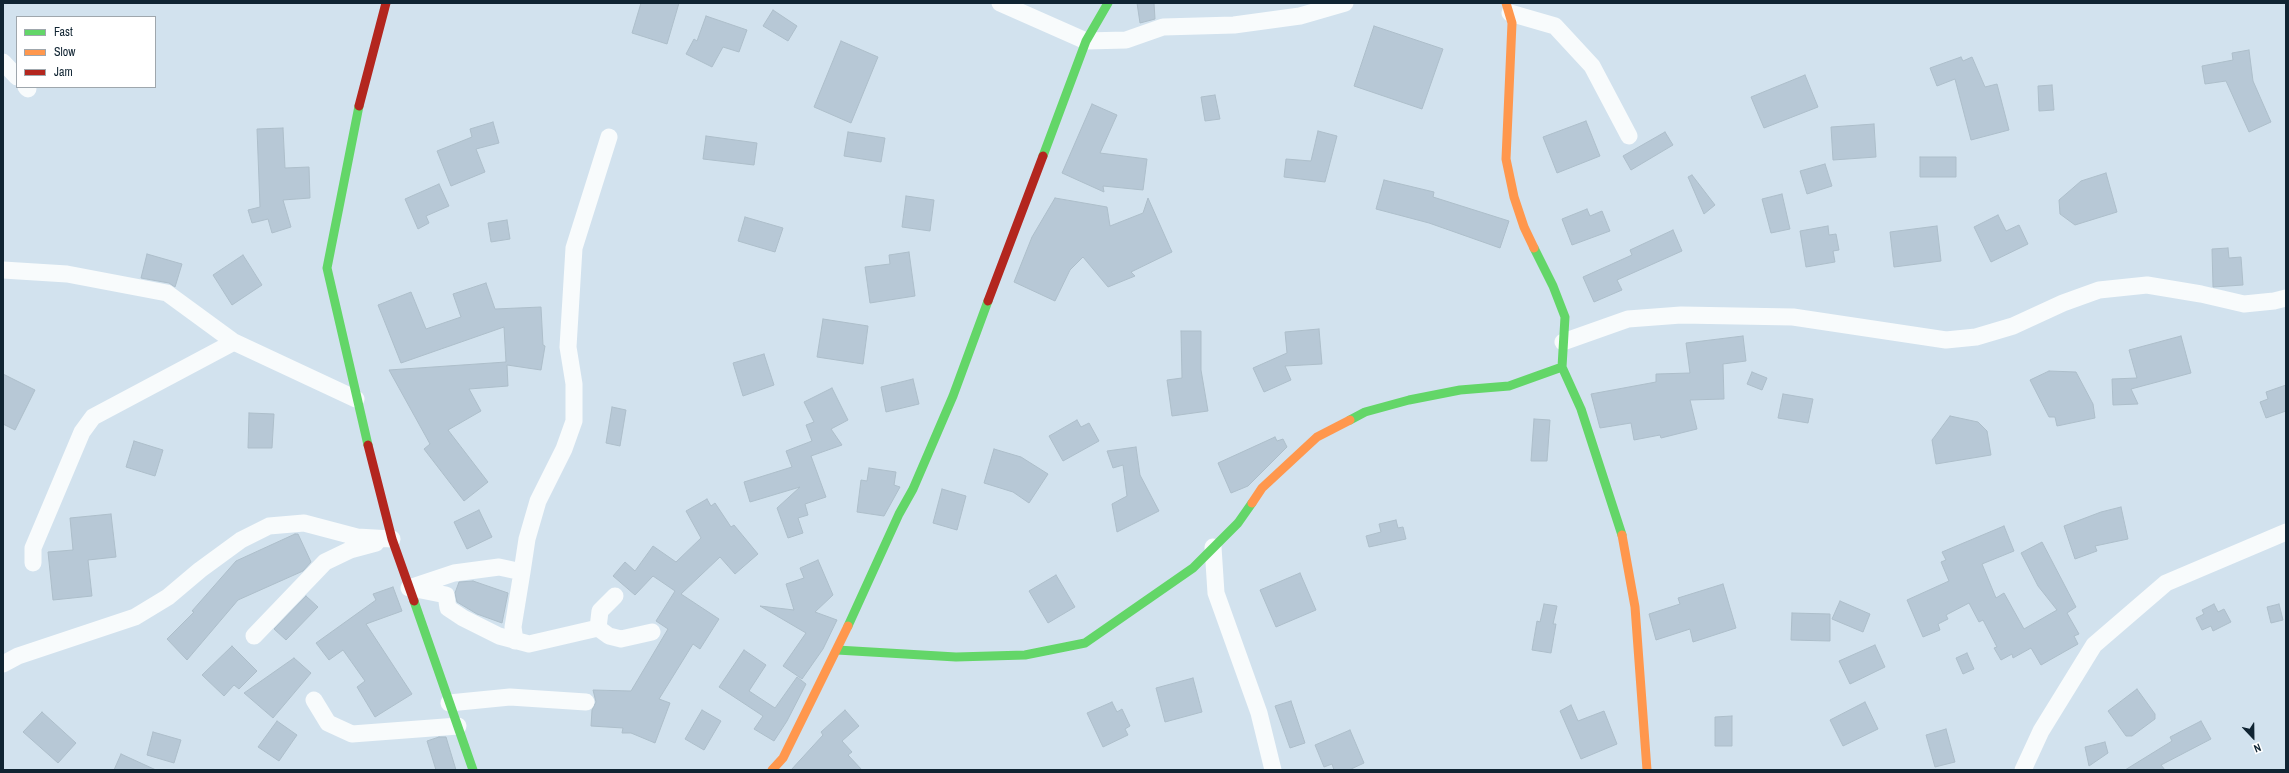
<!DOCTYPE html>
<style>
body{margin:0}
#map{position:relative;width:2289px;height:773px;overflow:hidden;background:#d2e2ee;font-family:"Archivo Narrow",sans-serif}
canvas{display:block}
.frame{position:absolute;inset:0;border:4px solid #102432;pointer-events:none}
.legend{position:absolute;left:16px;top:16px;width:140px;height:72px;box-sizing:border-box;background:#fff;border:1px solid #9fa7ad;margin:0;padding:5px 7px;list-style:none;font-size:12px;color:#102432}
.legend li{display:flex;align-items:center;gap:8px;height:20px}
.legend b{width:20px;border:1px solid #9fa7ad}
.north{position:absolute;left:2233px;top:717px;width:40px;height:40px;-webkit-text-stroke:3px #fff;paint-order:stroke;rotate:158deg;font-size:11px;font-weight:700;line-height:16px;text-align:center;color:#102432}
.north::after{content:'';display:block;margin:auto;width:14px;height:18px;background:#102432;clip-path:polygon(50% 0,100% 100%,50% 72%,0 100%)}
</style>
<div id="map">
<canvas width="2289" height="773"></canvas>
<div class="frame"></div>
<ul class="legend">
<li><b style="height:5px;background:#63d668"></b>Fast</li>
<li><b style="height:5px;background:#ff974d"></b>Slow</li>
<li><b style="height:5px;background:#b3261e"></b>Jam</li>
</ul>
<div class="north">N</div>
</div>
<script>
const c = document.querySelector('canvas').getContext('2d');
c.lineJoin = 'round';
function fill(path, color) { c.fillStyle = color; c.fill(path, 'evenodd'); }
const poly = rows => new Path2D(rows.map(r => 'M' + r).join(''));
function stroke(path, color, width, dash) { c.strokeStyle = color; c.lineWidth = width; c.lineCap = dash ? 'butt' : 'round'; c.setLineDash(dash || []); c.stroke(path); }
const building = poly([
 [641,3,679,3,667,44,632,33,641,3],
 [1137,3,1154,3,1155,19,1140,23,1137,3],
 [773,10,797,26,788,41,763,26,773,10],
 [706,16,747,30,739,52,723,47,712,67,686,54,694,39,697,41,706,16],
 [1374,26,1443,49,1422,109,1354,86,1374,26],
 [841,41,878,57,851,123,814,107,841,41],
 [2249,50,2253,81,2271,122,2249,132,2226,81,2205,84,2202,66,2233,60,2232,53,2249,50],
 [1961,57,1963,61,1972,57,1985,87,1997,84,2009,130,1971,140,1955,79,1937,86,1930,68,1961,57],
 [1805,75,1818,107,1764,128,1751,97,1805,75],
 [2052,85,2054,110,2039,111,2038,86,2052,85],
 [1215,95,1220,119,1205,121,1201,97,1215,95],
 [1092,104,1117,115,1100,153,1147,159,1143,190,1103,186,1104,192,1062,173,1092,104],
 [1586,121,1600,156,1557,173,1543,137,1586,121],
 [493,122,499,143,476,149,485,172,451,186,437,151,472,137,470,129,493,122],
 [1874,124,1876,157,1833,160,1831,127,1874,124],
 [283,128,285,168,309,167,310,198,283,200,291,227,272,233,268,219,252,223,248,210,260,207,257,129,283,128],
 [1318,131,1337,136,1325,182,1284,177,1286,159,1311,161,1318,131],
 [848,132,885,138,881,162,844,156,848,132],
 [1665,132,1673,145,1631,170,1623,156,1665,132],
 [706,136,757,143,754,165,703,159,706,136],
 [1920,157,1956,157,1956,177,1920,177,1920,157],
 [1825,164,1832,186,1807,194,1800,171,1825,164],
 [2106,173,2117,212,2075,225,2060,214,2059,200,2081,181,2106,173],
 [1692,175,1715,205,1704,214,1688,177,1692,175],
 [1384,180,1434,192,1433,197,1509,221,1500,248,1429,223,1376,209,1384,180],
 [439,184,449,206,426,216,429,223,418,229,405,199,439,184],
 [1782,194,1790,229,1771,233,1762,199,1782,194],
 [906,196,934,200,930,231,902,227,906,196],
 [1055,198,1107,207,1110,226,1143,213,1148,198,1172,252,1131,272,1135,276,1108,287,1083,257,1070,270,1055,301,1014,282,1032,237,1055,198],
 [1587,209,1590,216,1602,211,1610,231,1572,245,1562,219,1587,209],
 [1998,215,2006,231,2019,225,2028,244,1991,262,1974,227,1998,215],
 [745,217,783,228,775,252,738,241,745,217],
 [507,220,510,239,491,242,488,223,507,220],
 [1828,226,1829,235,1836,234,1839,250,1833,251,1835,262,1806,267,1800,231,1828,226],
 [1937,226,1941,261,1894,267,1890,232,1937,226],
 [1673,230,1682,251,1617,280,1622,290,1594,302,1583,277,1632,255,1630,250,1673,230],
 [2228,248,2229,258,2241,257,2243,285,2213,287,2212,249,2228,248],
 [909,252,915,296,870,303,865,267,890,264,889,255,909,252],
 [147,254,182,264,175,287,169,283,141,278,147,254],
 [243,255,262,285,232,305,213,275,243,255],
 [486,283,495,309,541,307,543,345,545,346,541,370,507,365,508,386,469,389,481,411,448,430,488,482,464,501,424,449,430,444,389,370,506,362,504,327,401,363,378,305,411,292,426,329,461,317,453,294,486,283],
 [823,319,868,326,863,364,817,357,823,319],
 [1319,329,1322,364,1285,366,1291,380,1264,392,1253,368,1287,353,1285,332,1319,329],
 [1181,331,1201,331,1201,370,1208,411,1172,416,1167,380,1182,378,1181,331],
 [1743,336,1746,361,1723,364,1724,399,1690,400,1697,429,1661,438,1660,435,1634,440,1631,423,1600,428,1591,394,1656,382,1656,374,1690,373,1686,343,1743,336],
 [2181,336,2191,373,2131,389,2138,404,2113,405,2112,379,2137,378,2129,350,2181,336],
 [764,354,774,385,743,396,733,363,764,354],
 [2049,371,2076,372,2093,404,2095,418,2057,426,2055,417,2049,417,2030,380,2049,371],
 [1752,372,1767,378,1762,390,1747,384,1752,372],
 [3,374,35,390,15,430,3,424,3,374],
 [913,379,919,404,886,412,881,387,913,379],
 [2286,385,2286,411,2266,418,2260,402,2268,399,2266,392,2286,385],
 [832,388,848,420,831,429,842,445,811,456,826,497,805,504,808,515,798,518,803,533,788,538,777,508,800,487,750,502,744,482,792,467,786,451,812,441,806,425,814,422,804,402,832,388],
 [1783,394,1813,399,1808,423,1778,418,1783,394],
 [612,407,626,410,620,446,606,443,612,407],
 [249,413,274,414,272,448,248,448,249,413],
 [1950,416,1978,422,1987,431,1991,455,1936,464,1932,440,1950,416],
 [1534,419,1550,420,1547,461,1531,461,1534,419],
 [1077,420,1081,427,1089,423,1099,441,1063,461,1049,436,1077,420],
 [1275,437,1277,441,1283,439,1287,447,1248,486,1231,493,1218,463,1275,437],
 [134,441,163,450,155,476,126,467,134,441],
 [1136,447,1140,475,1159,511,1117,532,1112,504,1127,496,1123,465,1113,468,1107,451,1136,447],
 [994,449,1021,457,1048,474,1029,503,1013,492,984,483,994,449],
 [869,468,896,472,894,485,900,487,884,516,857,512,861,480,867,481,869,468],
 [942,489,966,496,957,530,933,523,942,489],
 [707,499,711,506,715,503,731,527,734,525,758,554,735,574,720,557,681,594,719,619,700,649,693,644,659,699,670,703,655,743,631,733,622,733,623,728,591,726,592,710,596,702,593,690,631,691,668,629,656,621,675,591,653,576,635,595,613,576,625,562,635,571,653,546,676,562,701,538,686,511,707,499],
 [2121,507,2128,539,2095,546,2097,551,2075,559,2064,526,2101,512,2121,507],
 [479,510,492,537,467,549,454,522,479,510],
 [111,514,116,557,88,560,92,596,53,600,48,552,73,550,70,518,111,514],
 [1396,520,1398,528,1403,527,1406,539,1369,547,1366,536,1381,532,1379,524,1396,520],
 [2004,526,2014,551,1982,564,1996,598,2004,593,2024,629,2057,610,2038,586,2021,553,2042,542,2076,607,2067,613,2079,634,2074,636,2078,644,2041,665,2031,648,2013,658,2012,654,2001,660,1994,648,1997,647,1983,620,1979,622,1969,603,1946,615,1948,619,1938,624,1940,630,1923,637,1907,600,1949,581,1941,562,1946,560,1942,552,2004,526],
 [295,534,298,534,311,562,303,571,238,600,187,660,167,639,194,612,192,611,236,561,295,534],
 [818,560,833,595,815,612,837,620,823,649,802,679,783,666,806,633,760,606,794,610,786,584,804,578,800,568,818,560],
 [1300,573,1316,610,1276,627,1260,590,1300,573],
 [1056,575,1075,607,1048,623,1029,591,1056,575],
 [473,581,508,593,502,623,477,614,457,602,455,593,459,582,473,581],
 [1723,584,1736,628,1693,642,1690,629,1656,640,1649,614,1680,604,1678,598,1723,584],
 [393,587,402,611,366,624,412,694,375,717,357,687,365,681,343,650,329,660,316,643,376,600,373,594,393,587],
 [306,596,318,607,286,640,274,629,306,596],
 [1840,601,1870,614,1863,632,1832,619,1840,601],
 [1544,604,1557,606,1553,624,1556,624,1551,653,1532,650,1537,621,1540,622,1544,604],
 [2214,604,2218,612,2224,609,2231,622,2213,631,2211,626,2202,630,2196,618,2204,614,2202,610,2214,604],
 [2279,604,2283,620,2271,623,2267,607,2279,604],
 [1792,613,1830,614,1830,641,1791,640,1792,613],
 [1875,645,1885,667,1850,684,1839,661,1875,645],
 [232,646,257,671,239,689,234,685,224,696,202,675,232,646],
 [744,650,766,665,749,691,775,708,797,677,806,684,787,721,774,741,754,729,763,716,719,687,744,650],
 [1967,653,1974,669,1963,674,1956,658,1967,653],
 [294,658,311,673,273,718,244,693,294,658],
 [1193,678,1202,712,1165,722,1156,688,1193,678],
 [2137,689,2155,714,2155,719,2132,736,2126,736,2108,711,2137,689],
 [1291,701,1305,743,1290,748,1275,706,1291,701],
 [1112,702,1117,712,1122,709,1130,726,1125,729,1128,735,1103,747,1087,713,1112,702],
 [1865,702,1878,729,1843,746,1830,720,1865,702],
 [1571,705,1578,721,1604,711,1617,744,1581,759,1560,711,1571,705],
 [702,710,721,721,704,750,685,739,702,710],
 [845,710,859,726,842,741,852,752,848,755,862,770,791,770,823,735,821,732,845,710],
 [42,712,76,743,58,763,23,732,42,712],
 [1732,716,1732,746,1715,746,1715,717,1732,716],
 [277,721,297,735,279,761,258,747,277,721],
 [2201,721,2211,739,2161,765,2165,770,2125,770,2172,741,2170,737,2201,721],
 [1946,729,1955,762,1935,767,1926,735,1946,729],
 [1350,730,1364,763,1349,770,1334,770,1332,764,1324,767,1315,745,1350,730],
 [153,732,181,740,174,763,147,755,153,732],
 [439,737,446,737,456,770,436,770,427,741,439,737],
 [2105,742,2108,753,2089,766,2085,747,2105,742],
 [121,754,156,770,114,770,121,754]
]);
const street = poly([
 [1000,3,1086,41,1126,40,1163,27,1234,25,1300,16,1345,3],
 [1510,13,1555,26,1592,66,1629,136],
 [3,62,17,77],
 [26,87,28,89],
 [3,270,67,274,167,293,234,342,356,399],
 [1563,342,1628,319,1681,315,1793,317,1946,340,1976,337,2013,326,2063,303,2099,290,2147,285,2201,294,2244,304,2274,301,2286,298],
 [1213,547,1216,593,1259,713,1273,770],
 [33,563,33,548,82,432,93,417,234,342],
 [409,588,454,573,499,567,522,572,527,539,538,501,564,449,574,421,574,384,568,347,574,248,609,137],
 [411,588,446,595,448,608,463,618,499,636,529,644,598,628,609,636,621,639,652,632],
 [598,628,600,611,615,596],
 [254,636,325,562,350,550,376,543],
 [515,641,513,627,522,572],
 [3,664,18,656,135,617,168,597,200,570,241,540,269,526,304,523,357,537,392,539],
 [314,700,328,723,352,734,458,726],
 [449,703,510,697,586,702],
 [2023,770,2041,731,2094,645,2166,583,2286,532]
]);
const fast = poly([
 [359,106,327,268,368,445],
 [1043,156,1086,41,1108,3],
 [1534,248,1553,286,1565,317,1562,367,1581,409,1622,535],
 [1350,420,1365,412,1409,400,1460,390,1509,386,1562,367],
 [414,601,473,770],
 [848,626,899,514,913,489,953,396,988,301],
 [837,650,956,657,1025,655,1085,643,1193,568,1238,523,1252,503]
]);
const slow = poly([
 [1506,3,1512,23,1506,159,1514,197,1524,227,1534,248],
 [1252,503,1262,488,1317,437,1350,420],
 [1622,535,1635,607,1647,770],
 [772,770,783,758,848,626]
]);
const jam = poly([
 [359,106,386,3],
 [988,301,1043,156],
 [368,445,392,539,414,601]
]);
fill(building, '#b7c8d6');
stroke(building, '#adbeca', 1);
stroke(street, '#f8fbfc', 17);
stroke(fast, '#63d668', 9);
stroke(slow, '#ff974d', 9);
stroke(jam, '#b3261e', 9);
</script>
